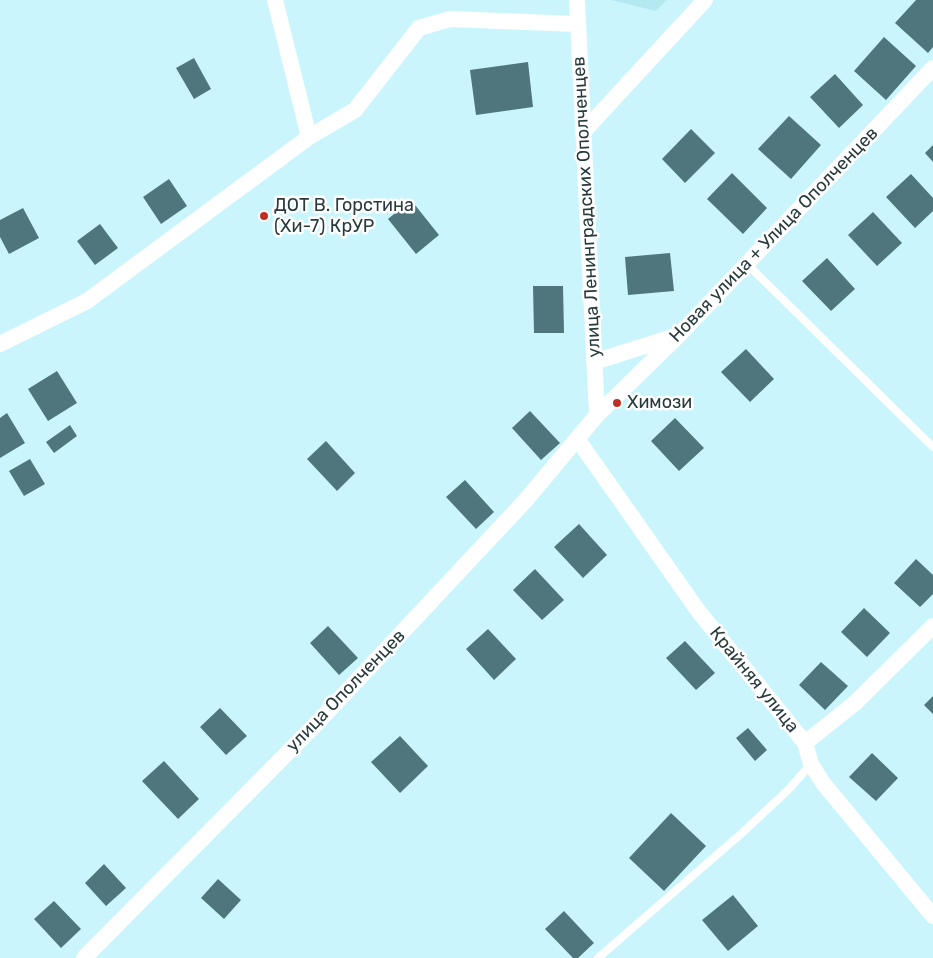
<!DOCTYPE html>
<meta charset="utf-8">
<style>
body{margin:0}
canvas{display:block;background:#caf5fd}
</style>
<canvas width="933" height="958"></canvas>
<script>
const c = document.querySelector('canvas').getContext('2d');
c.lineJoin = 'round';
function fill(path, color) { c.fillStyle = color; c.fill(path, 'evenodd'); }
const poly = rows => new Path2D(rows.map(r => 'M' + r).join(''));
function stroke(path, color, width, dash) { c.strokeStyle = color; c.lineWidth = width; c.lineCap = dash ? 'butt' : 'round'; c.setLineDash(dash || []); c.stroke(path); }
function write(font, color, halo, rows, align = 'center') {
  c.font = font + ' Rubik,sans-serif'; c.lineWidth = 5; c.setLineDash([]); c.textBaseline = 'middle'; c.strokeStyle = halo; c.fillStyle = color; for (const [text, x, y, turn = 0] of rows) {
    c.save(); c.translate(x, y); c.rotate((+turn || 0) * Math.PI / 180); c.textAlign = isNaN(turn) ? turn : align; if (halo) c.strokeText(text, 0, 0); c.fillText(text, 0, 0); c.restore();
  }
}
const built = poly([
 [611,0,667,0,656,11]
]);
const building = poly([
 [916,0,933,0,933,47,928,53,895,23],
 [884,37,916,66,886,100,854,71],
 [194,58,211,89,194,99,176,68],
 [528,62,533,107,476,115,470,70],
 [835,74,863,105,839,128,810,97],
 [789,116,821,145,791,179,758,149],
 [691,129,715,153,685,183,662,159],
 [933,145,933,162,925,153],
 [732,173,767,208,743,234,707,199],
 [911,174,933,198,933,211,915,228,886,197],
 [169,179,187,206,161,224,143,197],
 [411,200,439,235,416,254,388,219],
 [23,208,39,238,9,254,0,237,0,220],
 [873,212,902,243,877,266,848,235],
 [100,224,118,248,95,265,77,241],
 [670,253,674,291,628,295,625,257],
 [827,258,855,289,831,311,802,281],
 [533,286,563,286,564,333,534,333],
 [746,349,774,379,750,402,721,372],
 [57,371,77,403,48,421,28,389],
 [530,411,560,443,541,460,512,428],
 [7,413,25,443,0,458,0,418],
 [675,418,704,448,679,471,651,441],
 [70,425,77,436,54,453,46,442],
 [326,441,355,473,337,491,307,459],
 [30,459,45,484,24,496,9,471],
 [465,480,494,512,476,529,446,497],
 [579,524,607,555,583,578,554,547],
 [916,559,933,575,933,594,920,607,894,583],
 [535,569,564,600,542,620,513,590],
 [864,608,890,633,867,657,841,632],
 [328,626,358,658,339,675,310,643],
 [488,629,516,659,494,680,466,649],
 [685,641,715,673,696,690,666,658],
 [821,662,848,686,825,710,799,685],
 [933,696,933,714,924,705],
 [220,708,247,736,226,755,200,727],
 [748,728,767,750,755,761,736,738],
 [400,736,428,766,400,793,371,762],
 [872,753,898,778,876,801,849,777],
 [164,761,199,799,178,819,142,781],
 [671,813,706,846,664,891,629,858],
 [104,864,126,888,106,906,85,883],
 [218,879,241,900,224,919,201,898],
 [733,895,758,926,728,951,702,920],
 [54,901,81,929,61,948,34,919],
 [564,911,594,943,578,958,573,958,545,929]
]);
const service = poly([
 [746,263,933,447],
 [598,958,742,833,789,789,811,764]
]);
const minor = poly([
 [275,0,309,137],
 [577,0,597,415],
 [583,132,705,0],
 [0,344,87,301,309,137,355,110,419,28,450,19,577,24],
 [594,362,676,336],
 [578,440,699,612,805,743,811,764,823,783,933,916],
 [805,743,855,703,933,626],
 [84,958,318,722,525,501,597,415,679,335,933,68]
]);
const markers = [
 [264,216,5,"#be3025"],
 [617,403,5,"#be3025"]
];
const poiNames = [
 ["ДОТ В. Горстина",274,206],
 ["(Хи-7) КрУР",274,227],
 ["Химози",627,403]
];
const streetNames = [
 ["улица Ленинградских Ополченцев",587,207,-93],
 ["Новая улица + Улица Ополченцев",774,235,-46],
 ["Крайняя улица",754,680,51],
 ["улица Ополченцев",346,691,-46]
];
fill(built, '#b4e9f2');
fill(building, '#4e767c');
stroke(service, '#fff', 8);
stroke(minor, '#fff', 16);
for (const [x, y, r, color] of markers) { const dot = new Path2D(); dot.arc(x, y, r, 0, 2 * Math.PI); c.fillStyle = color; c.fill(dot); stroke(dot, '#fff', 2); }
write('18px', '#293a3d', '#fff', poiNames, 'left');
write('18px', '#293a3d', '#fff', streetNames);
</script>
